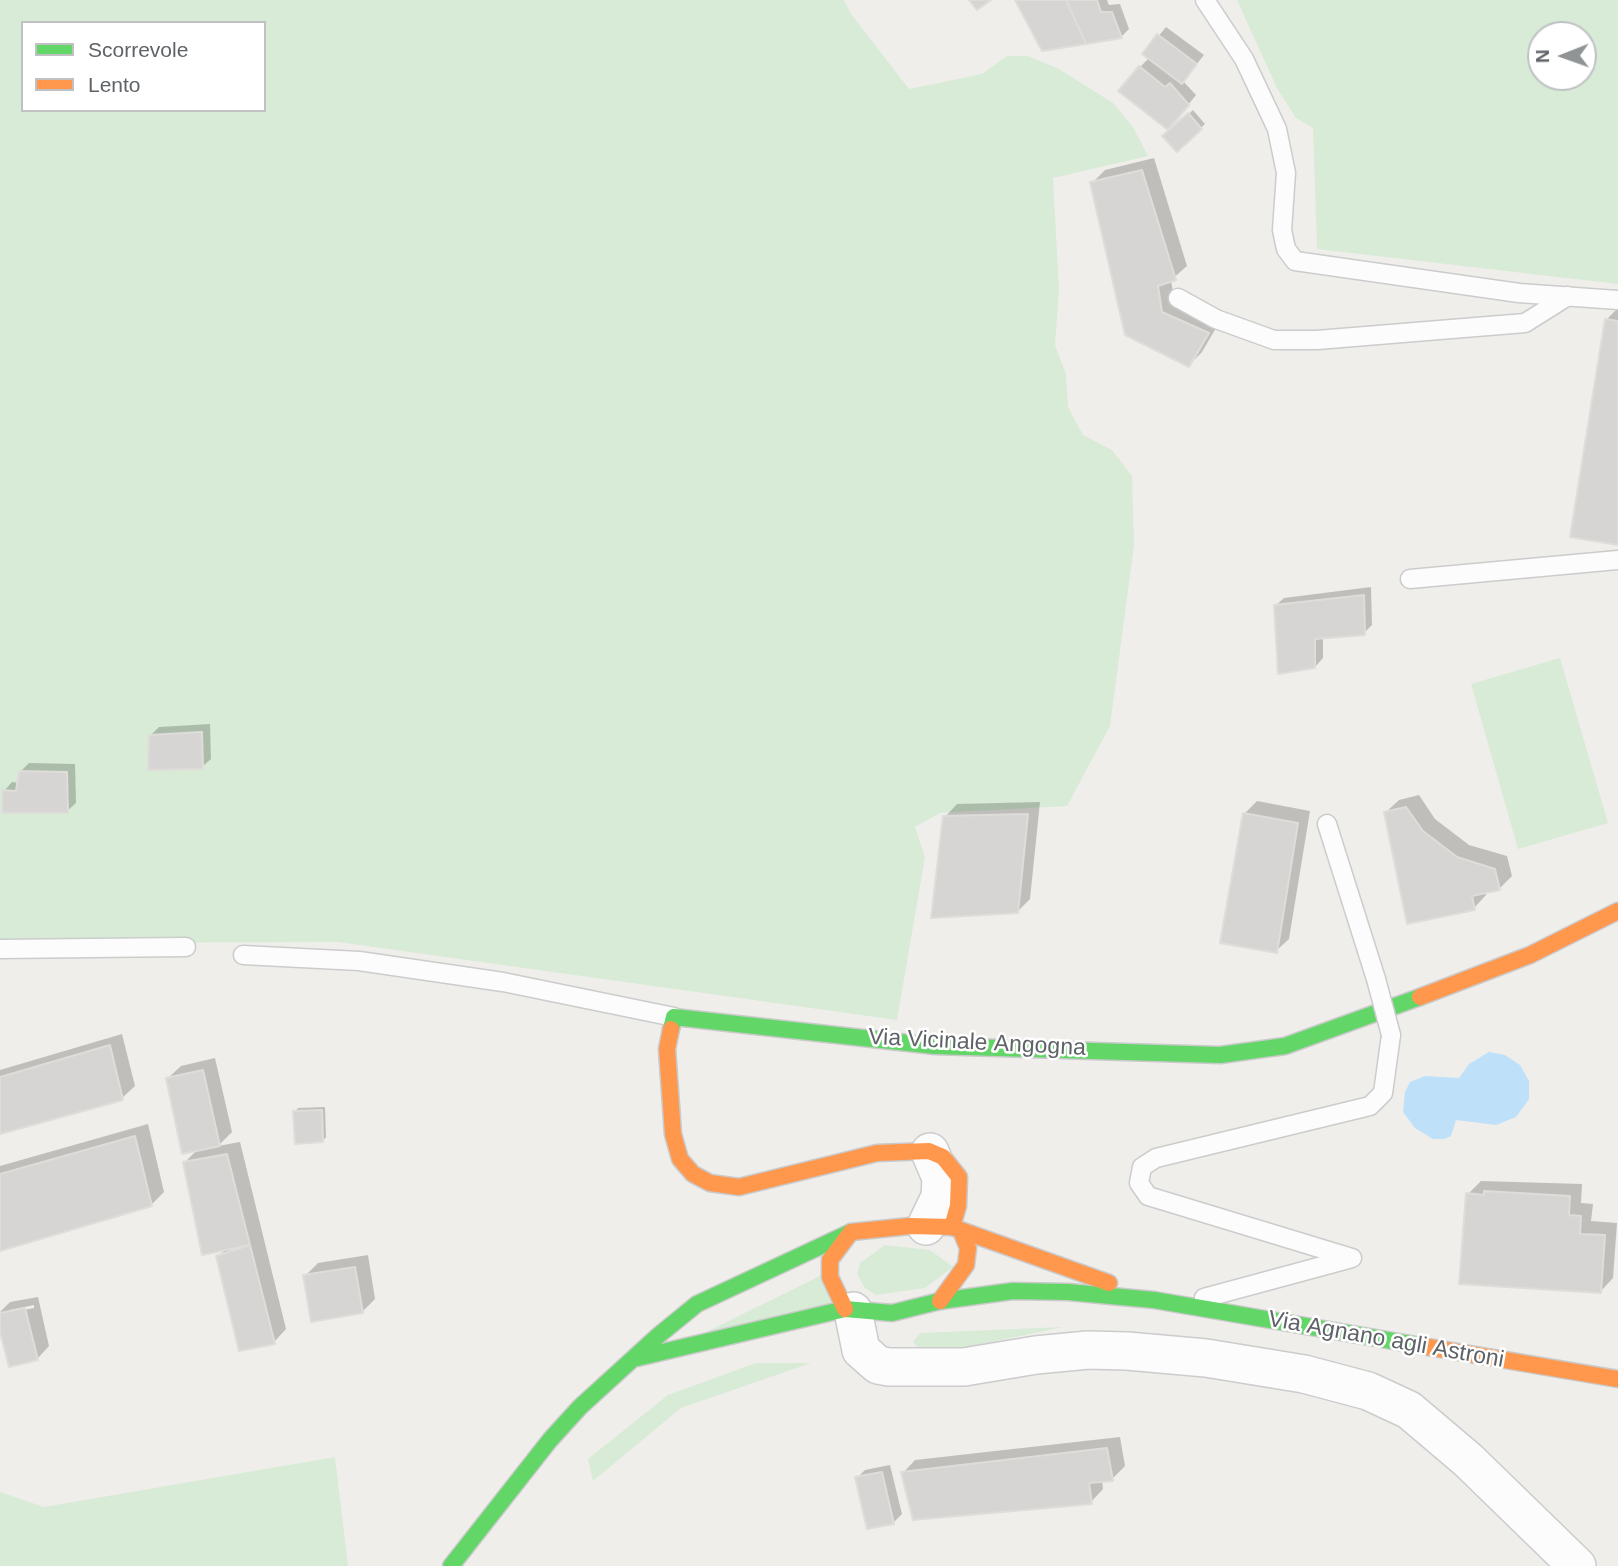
<!DOCTYPE html>
<style>
body{margin:0}
#map{position:relative;width:1618px;height:1566px;overflow:hidden;background:#efeeea;font-family:Helvetica,sans-serif}
canvas{display:block}
.legend{position:absolute;left:21px;top:21px;width:245px;height:91px;box-sizing:border-box;background:#fff;border:2px solid #bfc1c3;margin:0;padding:9px 12px;list-style:none;font-size:21px;color:#5f6368}
.legend li{display:flex;align-items:center;gap:14px;height:35px}
.legend b{width:35px;border:2px solid #bfc1c3}
.north{position:absolute;left:1527px;top:21px;width:70px;height:70px;box-sizing:border-box;background:#fff;border:2px solid #bfc1c3;border-radius:50%;rotate:269deg;font-size:19px;font-weight:700;line-height:28px;text-align:center;color:#5f6368}
.north::after{content:'';display:block;margin:auto;width:24px;height:32px;background:#919496;clip-path:polygon(50% 0,100% 100%,50% 72%,0 100%)}
</style>
<div id="map">
<canvas width="1618" height="1566"></canvas>
<ul class="legend">
<li><b style="height:9px;background:#63d668"></b>Scorrevole</li>
<li><b style="height:9px;background:#ff974d"></b>Lento</li>
</ul>
<div class="north">N</div>
</div>
<script>
const c = document.querySelector('canvas').getContext('2d');
c.lineJoin = 'round';
function fill(path, color) { c.fillStyle = color; c.fill(path, 'evenodd'); }
const poly = rows => new Path2D(rows.map(r => 'M' + r).join(''));
function stroke(path, color, width, dash) { c.strokeStyle = color; c.lineWidth = width; c.lineCap = dash ? 'butt' : 'round'; c.setLineDash(dash || []); c.stroke(path); }
function write(font, color, halo, rows, align = 'center') {
  c.font = font + ' Helvetica,sans-serif'; c.lineWidth = 5; c.setLineDash([]); c.textBaseline = 'middle'; c.strokeStyle = halo; c.fillStyle = color; for (const [text, x, y, turn = 0] of rows) {
    c.save(); c.translate(x, y); c.rotate((+turn || 0) * Math.PI / 180); c.textAlign = isNaN(turn) ? turn : align; if (halo) c.strokeText(text, 0, 0); c.fillText(text, 0, 0); c.restore();
  }
}
const green = poly([
 [0,0,844,0,851,14,909,89,982,74,1007,56,1028,56,1059,69,1113,103,1133,127,1148,156,1053,178,1059,290,1055,345,1066,374,1068,407,1083,435,1112,450,1132,476,1134,545,1110,726,1067,806,940,813,915,827,925,857,897,1020,338,942,0,943],
 [23,23,264,23,264,110,23,110],
 [1237,0,1618,0,1618,284,1317,249,1313,128,1296,118,1277,88],
 [1541,35,1583,35,1583,77,1541,77],
 [1560,658,1608,823,1518,849,1471,684],
 [885,1245,930,1250,953,1267,925,1288,876,1295,865,1288,857,1274,860,1263],
 [826,1273,831,1303,680,1345],
 [1063,1327,939,1353,922,1353,913,1342,920,1333],
 [756,1363,811,1363,681,1408,593,1481,588,1459,668,1395],
 [335,1457,348,1566,0,1566,0,1492,44,1507]
]);
const water = poly([
 [1489,1052,1505,1055,1520,1065,1529,1081,1529,1099,1516,1117,1496,1125,1456,1120,1451,1136,1444,1139,1433,1139,1415,1128,1403,1112,1405,1092,1410,1082,1425,1076,1459,1078,1469,1064]
]);
const shadow = poly([
 [1016,0,1107,0,1109,5,1120,4,1129,29,1121,37],
 [1166,27,1204,55,1183,81,1196,95,1176,120,1140,67,1149,58,1144,54],
 [1193,110,1205,124,1177,150,1165,136],
 [1154,158,1187,266,1171,280,1174,300,1220,321,1202,352,1189,365,1092,183,1105,170],
 [1618,308,1618,543,1606,320],
 [1371,587,1372,625,1364,633,1323,636,1323,658,1315,667,1275,606,1284,598],
 [210,724,211,759,202,767,151,735,159,727],
 [29,763,75,764,76,803,67,811,4,791,12,782,19,783,21,771],
 [1419,795,1435,819,1469,845,1507,856,1512,876,1500,888,1486,891,1486,895,1474,908,1386,812,1399,800],
 [1257,801,1310,811,1289,939,1276,951,1244,814],
 [1040,802,1030,899,1018,911,945,817,957,804],
 [122,1034,135,1086,122,1098,0,1132,0,1070],
 [215,1058,232,1132,218,1146,240,1142,286,1329,274,1342,218,1257,227,1248,185,1162,198,1149,168,1078,181,1066],
 [325,1107,326,1137,323,1141,295,1112,298,1108],
 [148,1124,164,1192,151,1205,0,1249,0,1166],
 [1481,1181,1582,1184,1581,1203,1593,1204,1591,1221,1617,1223,1613,1278,1601,1291,1468,1194],
 [368,1255,375,1299,362,1312,305,1276,318,1263],
 [38,1297,49,1346,37,1359,0,1325,0,1312,10,1302],
 [34,1305,34,1308,10,1313,10,1310],
 [1120,1437,1125,1466,1112,1479,1102,1480,1103,1489,1091,1502,903,1473,915,1460],
 [890,1465,902,1514,893,1523,857,1478,865,1470]
]);
const building = poly([
 [969,0,991,0,977,10,969,0],
 [1015,0,1066,0,1086,44,1042,51,1015,0],
 [1066,0,1097,0,1101,12,1112,12,1122,38,1086,44,1066,0],
 [1157,34,1197,64,1182,84,1142,54,1157,34],
 [1139,66,1165,87,1170,83,1189,105,1168,130,1118,91,1139,66],
 [1188,113,1202,129,1177,152,1162,136,1188,113],
 [1142,170,1176,280,1158,286,1162,312,1209,333,1189,367,1125,335,1090,182,1142,170],
 [1605,319,1618,321,1618,545,1570,537,1605,319],
 [1364,595,1365,635,1315,639,1315,668,1278,674,1274,605,1364,595],
 [202,732,203,769,148,770,149,735,202,732],
 [19,771,67,772,68,813,2,813,2,790,16,791,19,771],
 [1406,807,1423,831,1457,857,1495,869,1500,890,1472,896,1475,910,1407,924,1384,812,1406,807],
 [1243,813,1298,823,1277,953,1220,943,1243,813],
 [1028,814,1018,913,931,918,943,816,1028,814],
 [110,1045,123,1100,0,1134,0,1077,110,1045],
 [203,1070,220,1146,182,1154,166,1078,203,1070],
 [322,1110,323,1142,295,1144,293,1111,322,1110],
 [135,1136,152,1206,0,1251,0,1174,135,1136],
 [227,1154,250,1245,202,1255,183,1162,227,1154],
 [1484,1191,1570,1196,1569,1215,1581,1216,1580,1234,1605,1235,1601,1293,1459,1284,1466,1193,1484,1195,1484,1191],
 [250,1245,275,1344,239,1351,216,1256,250,1245],
 [355,1267,363,1313,311,1322,303,1275,355,1267],
 [25,1308,38,1360,9,1367,0,1332,0,1313,25,1308],
 [1107,1448,1113,1481,1089,1483,1092,1504,913,1520,901,1472,1107,1448],
 [882,1472,894,1524,867,1529,855,1477,882,1472]
]);
const lane = poly([
 [1205,0,1244,59,1277,129,1286,173,1282,230,1286,249,1295,261,1519,293,1618,300],
 [1178,298,1216,319,1274,340,1317,340,1525,323,1568,296],
 [1410,579,1618,560],
 [1327,824,1376,979],
 [0,949,186,947],
 [243,955,359,961,503,982,674,1017],
 [1204,1298,1352,1258,1148,1196,1139,1183,1142,1167,1156,1158,1370,1106,1383,1093,1391,1035]
]);
const street = poly([
 [926,1226,940,1197,941,1178,930,1152],
 [853,1311,861,1350,878,1365,889,1367,964,1367,1036,1355,1088,1350,1127,1351,1206,1358,1304,1374,1368,1391,1409,1410,1468,1460,1577,1566]
]);
const fast = poly([
 [671,1029,674,1017,935,1046,1220,1055,1285,1046,1420,997],
 [637,1358,845,1309,892,1313,940,1301,1013,1291,1068,1292,1154,1300,1428,1347],
 [451,1566,550,1440,580,1407,659,1335,697,1304,851,1232]
]);
const slow = poly([
 [1420,997,1530,955,1618,911],
 [671,1029,667,1049,673,1134,680,1159,693,1174,710,1183,739,1187,877,1153,929,1151,943,1157,959,1177,958,1206,952,1227],
 [940,1301,966,1265,968,1248,961,1231],
 [845,1309,830,1277,830,1260,851,1232,910,1226,952,1227,1109,1283],
 [1428,1347,1618,1379]
]);
const laneBridge = poly([
 [1376,979,1391,1035]
]);
const streetNames = [
 ["Via Vicinale Angogna",977,1043,3],
 ["Via Agnano agli Astroni",1386,1340,10]
];
fill(green, '#d8ebd6');
fill(water, '#bfe0f9');
fill(shadow, '#0003');
fill(building, '#d6d5d3');
stroke(building, '#deddd9', 2);
stroke(lane, '#cbcccc', 21);
stroke(street, '#cbcccc', 40);
stroke(fast, '#cacacb', 19);
stroke(slow, '#cacacb', 19);
stroke(lane, '#fdfcfc', 18);
stroke(street, '#fdfcfc', 37);
stroke(fast, '#63d668', 16);
stroke(slow, '#ff974d', 16);
stroke(laneBridge, '#cbcccc', 21, []);
stroke(laneBridge, '#fdfcfc', 18);
write('23px', '#5f6368', '#fff', streetNames);
</script>
